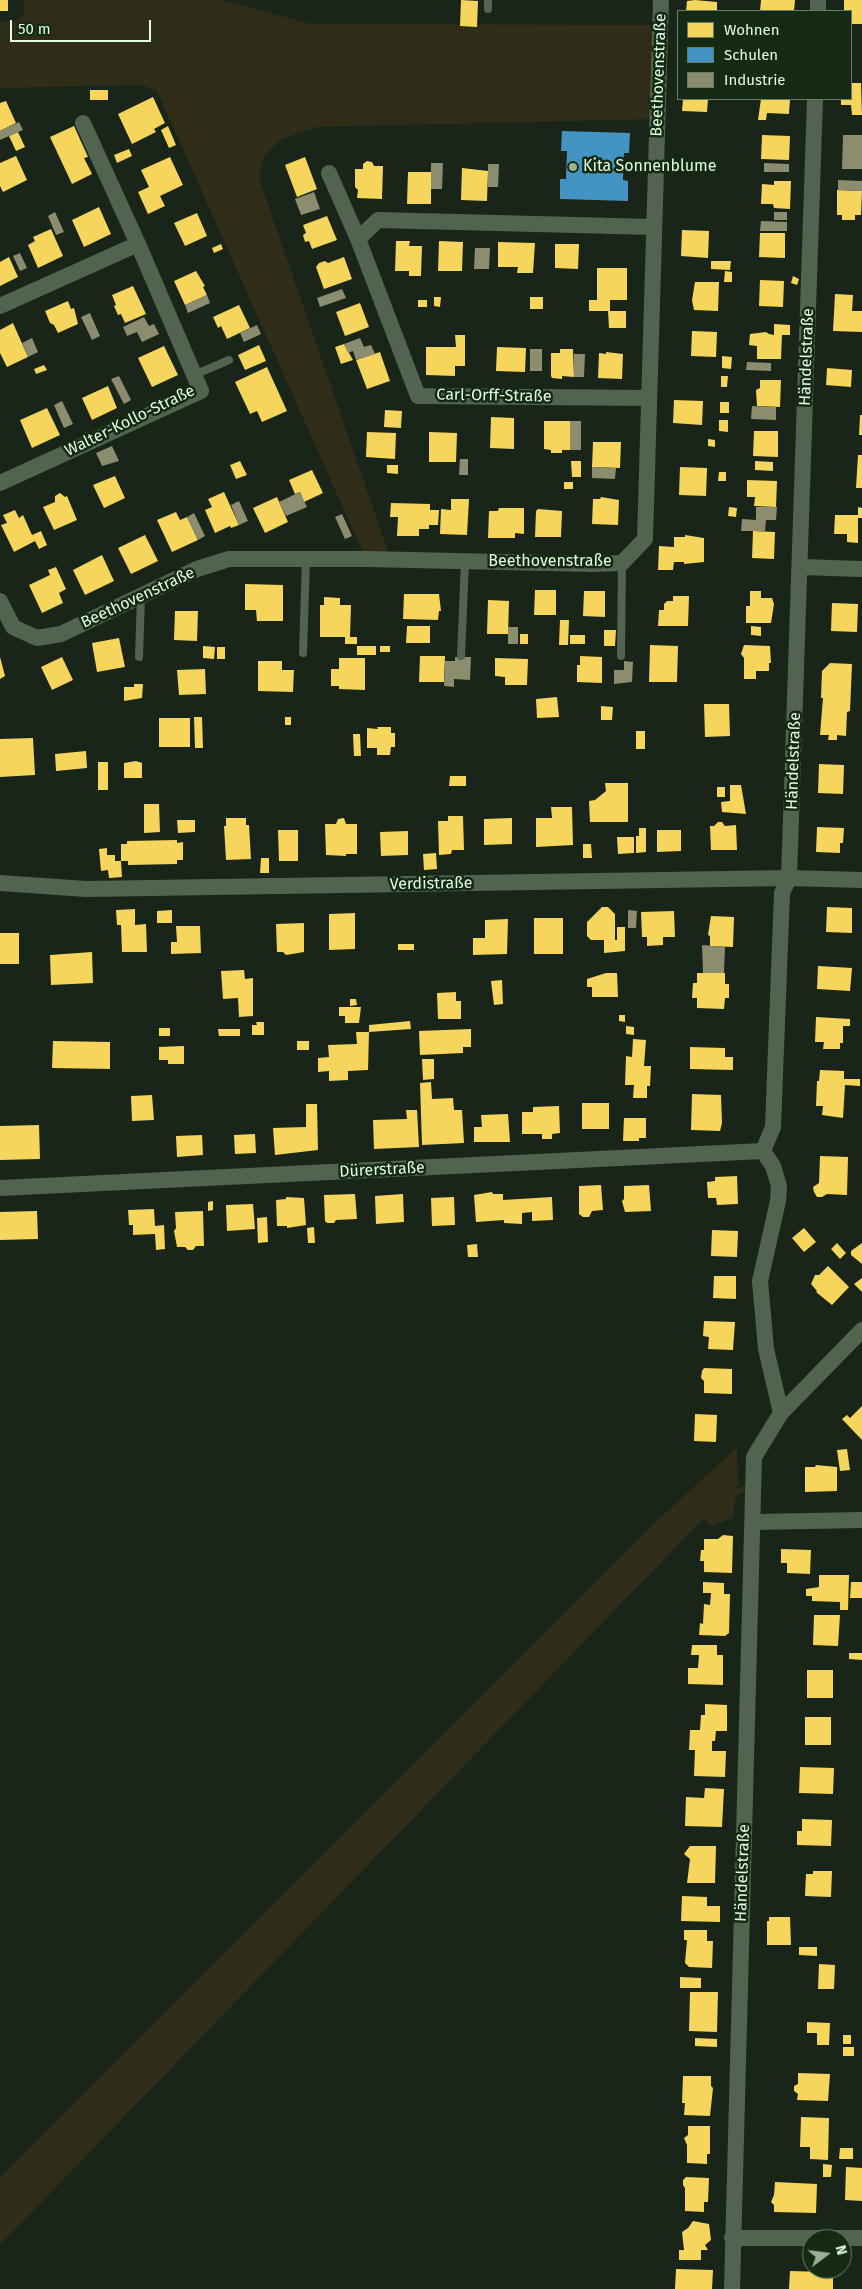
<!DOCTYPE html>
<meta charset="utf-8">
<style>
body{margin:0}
#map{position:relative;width:862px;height:2289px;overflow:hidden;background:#192519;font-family:"Fira Sans",sans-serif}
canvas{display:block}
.legend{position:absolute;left:677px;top:10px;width:175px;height:90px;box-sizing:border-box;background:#142a14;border:1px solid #667e66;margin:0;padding:6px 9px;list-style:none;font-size:15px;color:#e2fce0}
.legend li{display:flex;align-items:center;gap:10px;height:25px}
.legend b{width:25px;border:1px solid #667e66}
.north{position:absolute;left:802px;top:2229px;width:50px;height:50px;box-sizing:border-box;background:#142a14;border:1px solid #667e66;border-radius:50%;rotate:75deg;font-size:14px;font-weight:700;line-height:20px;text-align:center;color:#e2fce0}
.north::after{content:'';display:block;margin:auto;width:18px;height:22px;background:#9cb19a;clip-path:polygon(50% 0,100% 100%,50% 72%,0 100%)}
.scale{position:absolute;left:10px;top:20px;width:141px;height:22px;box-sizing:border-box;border:2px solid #e2fce0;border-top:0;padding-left:6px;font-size:15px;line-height:18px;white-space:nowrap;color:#e2fce0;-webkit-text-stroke:4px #142a14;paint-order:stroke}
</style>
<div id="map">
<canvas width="862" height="2289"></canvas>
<ul class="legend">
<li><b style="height:14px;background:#f6d55c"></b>Wohnen</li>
<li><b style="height:14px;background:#4393c3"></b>Schulen</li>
<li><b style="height:14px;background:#8c8c6e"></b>Industrie</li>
</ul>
<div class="north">N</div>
<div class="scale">50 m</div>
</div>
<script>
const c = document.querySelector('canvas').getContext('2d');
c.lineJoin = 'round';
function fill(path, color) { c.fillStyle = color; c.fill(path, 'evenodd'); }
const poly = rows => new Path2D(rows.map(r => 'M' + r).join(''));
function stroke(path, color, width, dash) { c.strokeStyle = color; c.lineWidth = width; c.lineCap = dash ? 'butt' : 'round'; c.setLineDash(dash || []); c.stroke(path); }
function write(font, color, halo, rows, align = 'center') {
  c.font = font + ' "Fira Sans",sans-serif'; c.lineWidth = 5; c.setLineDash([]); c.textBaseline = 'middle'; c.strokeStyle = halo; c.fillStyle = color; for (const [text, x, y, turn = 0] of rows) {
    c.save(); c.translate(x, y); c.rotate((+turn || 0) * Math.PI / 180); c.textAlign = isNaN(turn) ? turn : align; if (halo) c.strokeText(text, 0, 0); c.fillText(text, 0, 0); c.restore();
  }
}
const green = poly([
 [24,0,222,0,311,24,660,25,657,119,317,127,281,139,264,157,259,178,391,560,366,559,157,91,141,85,0,88,0,22,14,22,24,14],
 [737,1447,738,1484,733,1490,749,1484,749,1490,736,1496,733,1518,711,1526,704,1518,0,2245,0,2177,659,1519]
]);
const homes = poly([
 [0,0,8,0,8,11,0,11],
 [461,0,478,1,477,27,460,26],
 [695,0,717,2,717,11,686,11,687,1],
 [761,0,795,0,794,11,760,11],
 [844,0,862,0,862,24,851,24,851,11,844,11],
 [851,83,861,83,862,115,852,115,851,105,841,105,841,99,851,99],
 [90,90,108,90,108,100,90,100],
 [153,97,165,123,154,129,156,132,132,144,118,114],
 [683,99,708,99,707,112,682,111],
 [761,99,790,99,789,114,767,113,766,120,758,120],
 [6,101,16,123,0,131,0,103],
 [74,126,88,157,84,158,92,174,72,184,50,137],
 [168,126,176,145,169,148,161,130],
 [18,132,25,147,16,151,9,136],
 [762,135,790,136,789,160,761,159],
 [129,149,132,156,117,163,114,155],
 [16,156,27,180,3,192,0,186,0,163],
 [170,157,183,185,160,196,165,206,148,214,138,192,149,187,141,170],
 [305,157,317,189,297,197,285,165],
 [367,161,372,162,374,166,383,166,382,199,357,198,358,190,355,187,355,169,363,169,363,164],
 [462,168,488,171,487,201,461,200],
 [408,172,431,172,431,204,407,204],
 [774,181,791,181,790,209,774,208,773,204,761,204,762,184,774,185],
 [837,190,862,191,861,215,855,215,855,220,842,220,842,215,837,215],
 [99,207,111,234,84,247,72,220],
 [197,213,207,236,185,246,174,223],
 [327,216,337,240,312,249,309,241,305,242,303,235,306,233,303,225],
 [51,229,63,256,38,268,28,245,35,241,33,237],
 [682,230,709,231,708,258,681,256],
 [760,233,785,233,785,258,759,257],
 [396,241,410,241,409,246,422,246,421,276,409,276,409,271,395,271],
 [439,241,463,242,462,271,438,271],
 [498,242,535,243,533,273,517,273,518,267,498,267],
 [221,244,223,249,214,253,212,248],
 [555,244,579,244,578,269,555,268],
 [9,257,18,277,0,286,0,262],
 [344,257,352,279,324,289,316,267,319,263,325,261,328,263],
 [711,261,731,261,730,270,711,269],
 [597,268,627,268,627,300,610,300,610,311,589,311,589,300,597,300],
 [196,271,205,286,203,287,207,295,185,305,174,281],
 [725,271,732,272,732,282,724,282],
 [793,276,799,279,797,285,791,283],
 [760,280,784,281,783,307,759,306],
 [695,282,719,282,718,311,694,310,692,300],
 [133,286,146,314,125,323,121,314,118,315,114,306,116,305,112,295],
 [835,294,853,295,852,311,862,311,862,332,833,331],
 [434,297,441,297,440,307,434,306],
 [530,297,543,297,543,309,530,309],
 [418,300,427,300,427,307,418,307],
 [68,301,71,309,74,308,78,324,58,333,54,325,50,323,45,311],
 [360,303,369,327,345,336,336,312],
 [239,305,250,328,227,339,221,326,218,328,213,317],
 [608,311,626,311,626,328,609,328],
 [13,323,28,357,7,367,0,353,0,330],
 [774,324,790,325,790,335,782,335,781,359,757,359,757,346,749,345,750,334,766,332,769,334,774,335],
 [692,331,717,332,716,357,691,356],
 [455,335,465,335,465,366,455,366,455,376,426,375,426,347,456,347],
 [344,344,353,360,341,364,335,347],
 [259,345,266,361,245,370,238,355],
 [164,346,178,375,152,387,138,358],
 [497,347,526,348,525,372,496,371],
 [560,349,573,349,574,377,562,376,562,379,552,378,551,376,551,353,560,353],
 [380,352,390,381,367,389,356,360],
 [606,352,623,354,622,379,598,378,599,353,606,354],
 [722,356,732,357,731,369,722,368],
 [44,365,47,370,36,374,34,369],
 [267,367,287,411,262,422,257,411,250,414,235,382],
 [827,368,852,370,851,387,826,385],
 [721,376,728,376,727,387,721,387],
 [760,380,781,380,780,407,757,406,756,390,760,388],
 [108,386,117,408,92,420,82,398],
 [674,400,703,401,702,425,673,423],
 [720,402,729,402,729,413,720,413],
 [47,408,60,435,32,448,20,420],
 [385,410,402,411,401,428,384,427],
 [860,415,862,415,862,435,859,435],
 [491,417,514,418,514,449,490,448],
 [719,420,728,420,728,432,719,431],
 [544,421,570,421,570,450,562,450,562,453,551,453,551,450,544,449],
 [754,431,778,431,778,457,753,456],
 [367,432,396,433,395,459,366,457],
 [429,432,457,433,456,462,429,462],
 [708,439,715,440,715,447,708,446],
 [593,442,621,442,620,468,592,467],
 [858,455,862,455,862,488,856,488],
 [240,461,247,475,236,479,230,465],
 [571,461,581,461,581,477,572,477],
 [755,461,773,462,773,471,755,470],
 [387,465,398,465,398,474,387,473],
 [680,467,707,468,706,496,679,495],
 [312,470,323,493,304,502,300,492,295,494,289,480],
 [719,472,726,472,726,481,718,481],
 [115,476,125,498,104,508,93,485],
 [747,480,777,481,776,507,754,506,755,497,747,497],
 [564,482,573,482,573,489,564,489],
 [224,492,239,525,231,528,230,526,215,533,205,510,212,507,208,499],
 [60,493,65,497,67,496,77,520,54,530,43,507,55,502,55,496],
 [277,497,288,522,265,533,253,508],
 [601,497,619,500,618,525,592,524,593,499,600,499],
 [451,499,469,499,467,535,440,534,441,509,451,510],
 [391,503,430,504,430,510,439,510,438,525,429,525,429,529,419,529,419,536,397,536,398,517,390,517],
 [729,507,737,508,736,517,728,516],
 [858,507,862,508,862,518,858,518,858,543,847,542,847,534,834,534,835,515,858,515],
 [499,508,524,508,524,534,515,533,515,538,488,538,489,511,498,511],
 [538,509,562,511,561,537,535,537,536,511],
 [15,510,19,518,23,515,32,535,41,531,47,545,39,549,35,541,14,552,1,525,7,523,3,515],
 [176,512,180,520,187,517,198,540,172,552,157,520],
 [753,531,775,532,774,559,752,558],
 [145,535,158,561,131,574,118,548],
 [685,535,704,538,704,562,684,564,684,562,674,562,673,570,658,570,659,546,674,547,674,537,685,537],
 [102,555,114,581,85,595,73,570],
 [56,567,66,589,59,593,63,603,42,613,29,585,50,575,48,570],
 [245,584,283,585,283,621,257,621,256,610,245,610],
 [535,590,556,590,556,615,534,615],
 [584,591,605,591,605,617,583,616],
 [750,591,761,591,761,598,772,598,774,604,771,623,746,623,746,606,750,606],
 [404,594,439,594,441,611,439,611,438,620,403,619],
 [673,596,689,596,688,626,658,626,659,610,664,610,664,604,667,601,673,601],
 [324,597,340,598,340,605,351,605,350,637,357,637,357,644,345,644,345,637,320,637,320,605,324,605],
 [488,600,509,601,508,634,487,634],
 [832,603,858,604,857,632,831,631],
 [175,611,198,611,197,641,174,640],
 [560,620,569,620,568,645,559,645],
 [407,626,430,626,430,643,406,643],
 [751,626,761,627,761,636,751,635],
 [604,630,616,630,615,646,604,646],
 [520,634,528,634,528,644,520,644],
 [570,635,585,635,585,644,570,644],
 [119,638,125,667,97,672,92,643],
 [650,645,678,646,677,682,649,682],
 [744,645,770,646,771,663,769,663,769,671,756,671,756,679,744,679,744,658,741,654],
 [203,646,215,647,214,659,203,658],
 [357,646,376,646,376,655,357,655],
 [380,646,390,646,390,652,380,652],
 [217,647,225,647,225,659,217,659],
 [420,656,445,656,444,682,419,682],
 [580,656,602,657,602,683,577,682,577,665,580,665],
 [0,657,5,676,0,679],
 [62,657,73,680,52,690,41,667],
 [339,658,365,658,365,690,339,689,339,686,331,686,331,669,339,669],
 [495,658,528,659,527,685,505,685,505,677,495,676],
 [258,661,282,661,282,670,294,670,293,692,258,691],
 [830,663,852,664,850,711,847,712,846,736,837,735,837,740,828,740,829,735,820,735,823,698,821,698,822,671],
 [205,669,206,694,179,695,177,670],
 [134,684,143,684,142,698,124,701,124,687,134,687],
 [557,697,559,717,537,718,536,699],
 [704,704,729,704,730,736,705,737],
 [601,706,613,707,612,720,601,720],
 [194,717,202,717,203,748,195,748],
 [285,717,291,717,291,725,285,725],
 [159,718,190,718,190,747,159,747],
 [377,727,391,727,391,733,395,733,395,747,391,747,390,755,377,755,377,748,367,748,367,728,378,729],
 [636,731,645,731,645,749,636,749],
 [353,734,360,734,361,756,354,756],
 [33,738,35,775,0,777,0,739],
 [86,751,87,768,56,771,55,754],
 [136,761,142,763,142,778,124,778,124,763],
 [98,762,108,762,108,790,98,790],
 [819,764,844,765,843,794,818,793],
 [450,776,466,776,466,786,449,786],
 [605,783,628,783,628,822,590,822,589,801,595,800,606,791],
 [730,785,741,785,746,814,722,812,721,802,730,801],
 [717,787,725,787,725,797,717,797],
 [144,804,159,804,160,832,144,833],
 [551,807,572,807,573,845,536,847,536,818,552,818],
 [448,816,463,816,464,850,452,850,451,854,439,855,438,821,448,821],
 [226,818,246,818,246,825,249,825,251,859,226,860,224,826,226,826],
 [344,818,346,824,357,824,357,854,346,854,346,856,326,855,325,824,336,824,338,819],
 [512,818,512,844,484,845,484,819],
 [177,820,195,820,195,832,178,833],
 [718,822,722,822,725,826,736,825,737,850,711,850,710,826,714,826],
 [817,827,844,828,843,843,840,843,840,853,816,852],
 [639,828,646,828,646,852,636,853,636,836,639,836],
 [278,830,298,830,298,861,279,861],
 [657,830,681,830,681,851,657,852],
 [408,831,408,855,381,856,380,832],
 [617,837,634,837,634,853,618,854],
 [177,840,177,843,183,842,183,860,177,860,177,864,128,865,128,861,121,861,122,877,109,878,108,870,101,871,99,849,107,848,107,855,115,855,115,861,121,861,121,844,127,844,127,841],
 [583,844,591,844,592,858,583,858],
 [436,853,437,869,424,870,423,854],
 [261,858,269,858,269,873,260,873],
 [602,907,608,907,615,914,615,940,617,940,617,927,625,927,625,951,604,953,604,940,591,940,587,936,587,922],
 [827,907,852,908,852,933,826,932],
 [135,909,135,925,146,924,147,952,122,952,121,925,117,925,116,910],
 [172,910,172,923,157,923,157,911],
 [674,911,675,937,663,937,663,945,647,946,647,937,642,937,641,912],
 [355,913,355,949,329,950,329,914],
 [711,916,734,917,733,947,710,946,710,936,708,935],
 [534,918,563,918,563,954,534,954],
 [508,919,507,954,473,955,473,938,485,938,485,920],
 [304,923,304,952,286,955,283,952,277,952,276,924],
 [176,926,200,926,201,953,171,954,171,942,177,942],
 [0,933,19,933,19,964,0,964],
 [398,944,414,944,414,950,398,950],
 [92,952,93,983,51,985,50,955],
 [818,966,852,968,850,991,817,989],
 [244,970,245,979,253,978,253,1016,239,1017,238,998,223,999,221,971],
 [606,973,617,973,618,997,592,997,592,987,587,987,587,979],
 [697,973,725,973,725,984,729,984,729,998,725,998,724,1009,697,1008,697,998,692,998,693,983,697,983],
 [502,980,503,1004,494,1005,491,981],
 [456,992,456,1001,461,1001,461,1019,438,1019,437,993],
 [350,999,356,999,357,1005,350,1006],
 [339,1007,361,1007,359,1023,345,1023,345,1016,339,1016],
 [619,1015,625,1015,625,1022,619,1021],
 [816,1017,850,1019,850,1026,843,1026,843,1043,840,1043,840,1049,823,1049,824,1042,815,1042],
 [410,1021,411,1029,369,1032,368,1070,348,1071,348,1080,329,1081,329,1071,318,1072,318,1058,329,1057,328,1045,357,1044,356,1032,369,1032,369,1025],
 [256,1022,264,1022,264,1035,252,1035,252,1025,257,1025],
 [626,1026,634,1027,634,1035,626,1034],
 [159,1028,170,1028,170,1036,159,1036],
 [218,1029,240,1029,240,1036,219,1036],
 [471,1029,471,1047,463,1047,463,1053,420,1055,419,1031],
 [633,1039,646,1040,644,1066,651,1066,650,1086,647,1086,647,1098,633,1098,634,1085,625,1085,626,1056,632,1057],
 [53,1041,110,1042,110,1069,52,1068],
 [297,1041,309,1041,309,1050,297,1050],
 [184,1046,184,1064,168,1064,168,1060,159,1060,159,1047],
 [690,1047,725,1048,725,1057,733,1057,733,1070,690,1069],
 [422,1059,434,1059,434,1079,423,1080],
 [820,1070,844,1071,844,1079,860,1079,860,1086,845,1085,843,1118,822,1115,823,1106,816,1106,817,1081,819,1081],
 [431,1082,432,1099,453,1098,454,1110,462,1110,464,1143,422,1145,420,1083],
 [692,1094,721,1095,722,1123,720,1131,691,1130],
 [152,1095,154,1120,132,1121,131,1096],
 [582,1103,609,1103,609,1129,582,1129],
 [306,1104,317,1104,318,1150,275,1155,273,1128,306,1127],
 [559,1106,560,1133,552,1134,552,1139,542,1139,542,1134,522,1134,522,1112,533,1112,533,1107],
 [406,1110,417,1110,419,1147,374,1149,373,1120,407,1119],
 [508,1114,510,1142,474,1142,474,1127,482,1127,481,1115],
 [624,1118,646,1118,646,1138,639,1138,639,1141,623,1141],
 [39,1125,40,1159,0,1160,0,1126],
 [255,1134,256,1153,235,1154,234,1135],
 [202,1135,203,1155,177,1157,176,1136],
 [820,1156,848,1157,847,1195,827,1194,822,1197,817,1197,814,1192,813,1187,819,1183],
 [737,1176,738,1204,717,1205,716,1198,708,1198,707,1182,715,1181,715,1177],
 [601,1185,603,1210,592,1211,589,1217,583,1217,579,1214,579,1186],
 [649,1185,651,1211,625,1212,622,1201,624,1199,624,1186],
 [492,1192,493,1194,503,1194,503,1200,552,1197,553,1220,532,1221,532,1212,522,1213,522,1224,504,1223,504,1220,476,1222,474,1195],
 [355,1194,357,1219,336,1220,334,1223,327,1223,325,1221,324,1195],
 [403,1194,404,1222,376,1224,375,1196],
 [286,1197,304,1198,306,1225,287,1228,287,1226,277,1226,276,1200,286,1199],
 [454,1197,455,1225,432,1226,431,1198],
 [213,1201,213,1210,208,1211,208,1202],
 [253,1204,255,1229,227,1231,226,1205],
 [154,1209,155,1226,164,1225,165,1249,156,1250,155,1234,133,1235,133,1225,129,1225,128,1210],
 [37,1211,38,1239,0,1240,0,1212],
 [203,1211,204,1246,196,1246,193,1250,188,1250,185,1247,177,1247,174,1231,176,1228,175,1212],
 [267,1217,268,1242,258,1243,257,1218],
 [314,1227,315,1243,308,1243,307,1228],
 [804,1228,816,1242,804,1252,792,1238],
 [712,1230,738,1231,737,1257,711,1256],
 [837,1243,846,1253,840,1259,831,1249],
 [862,1243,862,1264,851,1255,851,1251],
 [477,1244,478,1257,468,1257,467,1245],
 [828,1266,849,1287,832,1305,816,1292,817,1291,811,1284,815,1275,819,1275],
 [714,1276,736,1276,736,1299,713,1298],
 [862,1278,862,1292,854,1284],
 [704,1321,735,1322,733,1350,708,1349,709,1337,703,1336],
 [704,1368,732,1369,732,1394,704,1393,704,1381,701,1378,702,1371],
 [862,1406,862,1440,842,1419,847,1415,850,1418],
 [695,1414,717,1415,716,1442,694,1441],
 [847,1449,850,1470,840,1471,837,1450],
 [816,1465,837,1467,837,1491,805,1492,805,1467,815,1467],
 [723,1535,733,1536,732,1573,704,1572,704,1561,700,1561,701,1550,704,1550,704,1539,718,1539],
 [781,1549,811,1550,810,1574,787,1573,787,1563,781,1563],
 [819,1575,849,1575,848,1610,840,1610,840,1602,812,1601,812,1596,806,1596,806,1589,819,1587],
 [703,1582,724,1583,724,1594,730,1594,729,1633,725,1636,699,1635,700,1623,703,1624,704,1604,710,1605,711,1593,703,1593],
 [851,1582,862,1582,862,1598,850,1598],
 [814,1615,840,1615,838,1646,813,1645],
 [692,1645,717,1645,717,1655,723,1655,723,1685,688,1684,688,1668,698,1668,699,1655,691,1655],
 [849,1653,862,1653,862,1660,849,1659],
 [807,1670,833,1670,833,1698,807,1698],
 [705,1704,727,1705,727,1731,716,1731,715,1741,712,1741,712,1751,726,1751,725,1777,694,1776,695,1750,689,1750,690,1730,700,1730,701,1715,705,1715],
 [805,1717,831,1717,831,1745,805,1745],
 [800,1767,834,1768,833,1794,799,1793],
 [705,1788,724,1789,722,1827,685,1826,686,1797,704,1798],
 [802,1819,832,1820,831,1846,797,1845,797,1831,802,1831],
 [690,1846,716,1846,715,1883,687,1883,690,1859,684,1854],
 [813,1871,832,1871,831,1897,805,1896,806,1874,813,1874],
 [682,1896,707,1897,707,1906,720,1906,720,1922,681,1921],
 [769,1917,790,1917,791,1945,767,1945,767,1921,769,1921],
 [684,1930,707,1930,707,1941,713,1941,712,1968,689,1967,685,1963,687,1940,684,1940],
 [799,1947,817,1947,817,1956,799,1955],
 [819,1964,835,1965,834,1989,818,1989],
 [680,1977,701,1978,701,1988,680,1988],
 [690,1992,718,1992,717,2032,689,2031],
 [807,2022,830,2023,829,2045,817,2045,817,2033,807,2033],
 [843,2035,851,2035,851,2044,843,2044],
 [695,2038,717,2039,717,2047,695,2046],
 [843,2047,854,2047,854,2056,843,2056],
 [798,2073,830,2074,828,2101,797,2100,798,2094,794,2091,794,2086,798,2084],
 [683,2076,711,2076,711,2086,713,2088,710,2116,684,2115,685,2103,682,2103],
 [801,2117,829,2118,828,2160,810,2159,810,2147,800,2147],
 [688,2126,710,2126,710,2154,707,2154,707,2164,687,2163,687,2145,684,2138,688,2135],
 [840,2148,853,2148,853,2159,839,2159],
 [823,2164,832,2165,831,2177,823,2177],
 [846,2167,862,2168,862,2201,845,2200],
 [686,2177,709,2178,708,2202,704,2202,704,2212,685,2211,685,2188,683,2185,683,2180],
 [775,2182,817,2184,816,2213,774,2212,774,2205,771,2202,774,2195],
 [693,2221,709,2224,711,2240,705,2245,708,2250,701,2250,701,2260,679,2260,679,2250,684,2250,682,2232,688,2228],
 [676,2269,713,2270,712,2289,675,2289],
 [790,2271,824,2272,823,2277,833,2277,833,2289,789,2289]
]);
const schools = poly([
 [562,131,630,133,629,153,624,153,623,180,628,181,628,201,560,199,560,179,566,179,567,151,561,151]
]);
const industry = poly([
 [19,122,23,130,0,140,0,131],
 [843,135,862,135,862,169,842,169],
 [431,163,443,163,442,189,431,189],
 [764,163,789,164,789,172,764,172],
 [488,164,499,164,498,187,488,187],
 [838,180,862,181,862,191,838,190],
 [314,192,320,209,301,215,295,199],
 [55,212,64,232,56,235,48,216],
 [774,212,787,212,787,220,774,220],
 [761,221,787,222,787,231,760,231],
 [475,248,490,248,489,269,474,269],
 [20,253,27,268,20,271,13,256],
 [342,289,346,298,320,307,317,298],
 [207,295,210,303,188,313,185,305],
 [90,313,100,336,92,340,81,317],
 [144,317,149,326,154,324,159,334,142,342,137,332,127,336,123,327],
 [257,325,261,334,244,342,240,333],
 [32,338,38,352,28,357,22,343],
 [360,338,364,347,371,345,375,354,356,360,353,351,348,353,344,344],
 [530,349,542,349,542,371,530,371],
 [574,354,585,354,584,377,574,377],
 [747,362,771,363,771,371,746,370],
 [119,376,131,400,124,404,111,379],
 [62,401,73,424,64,428,54,405],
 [752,406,776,407,776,420,751,419],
 [570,421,581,421,581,450,570,450],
 [112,446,119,461,102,466,96,453],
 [460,459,468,459,468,475,459,475],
 [592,467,616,468,615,479,592,478],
 [300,492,307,507,286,516,279,502],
 [239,501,248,521,239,525,231,505],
 [756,507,777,507,776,520,766,520,765,531,741,531,742,519,756,520],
 [194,513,205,536,198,540,187,517],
 [342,514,352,536,345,539,335,517],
 [508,627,518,627,518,644,508,644],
 [455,657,471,657,470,680,454,679,454,687,444,686,445,661,455,661],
 [624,661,633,662,632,682,614,684,614,670,624,670],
 [628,910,637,911,636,928,628,928],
 [702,945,725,947,724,973,703,973]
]);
const lane = poly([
 [488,9,488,0],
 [194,375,229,360],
 [303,653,306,559],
 [461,656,465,562],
 [621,656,622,563],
 [139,657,141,596]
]);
const street = poly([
 [818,11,818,0],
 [83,123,138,244],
 [329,173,358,239],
 [0,306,138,244,201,391,0,483],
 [649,398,418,396,358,239,378,220,654,227],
 [801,567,862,569],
 [0,601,13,627,37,638,61,634,197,569,229,559,366,559,592,564,622,563,645,539,661,0],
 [0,883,86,889,789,878,862,880],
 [763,1151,773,1127,782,893,789,878,815,99],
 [763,1151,773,1166,779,1186,778,1201,760,1281,766,1349,781,1413],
 [0,1188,763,1151],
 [754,1522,862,1520],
 [732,2238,862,2238],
 [732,2289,754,1457,781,1413,862,1330]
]);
const markers = [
 [573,167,5,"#9cb19a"]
];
const streetNames = [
 ["Beethovenstraße",659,75,-88],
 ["Händelstraße",807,357,-88],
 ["Carl-Orff-Straße",494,396,1],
 ["Walter-Kollo-Straße",130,421,-26],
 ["Beethovenstraße",550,562],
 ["Beethovenstraße",138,598,-25],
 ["Händelstraße",794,761,-88],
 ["Verdistraße",431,884,-1],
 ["Dürerstraße",382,1170,-3],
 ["Händelstraße",743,1873,-88]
];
const poiNames = [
 ["Kita Sonnenblume",583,167]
];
fill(green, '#2f2d18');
fill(homes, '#f6d55c');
fill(schools, '#4393c3');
fill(industry, '#8c8c6e');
stroke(lane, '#52644f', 8);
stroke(street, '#52644f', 16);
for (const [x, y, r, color] of markers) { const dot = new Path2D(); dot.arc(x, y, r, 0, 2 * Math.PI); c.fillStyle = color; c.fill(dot); stroke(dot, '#142a14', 2); }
write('16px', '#e2fce0', '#142a14', streetNames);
write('16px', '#e2fce0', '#142a14', poiNames, 'left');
</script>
